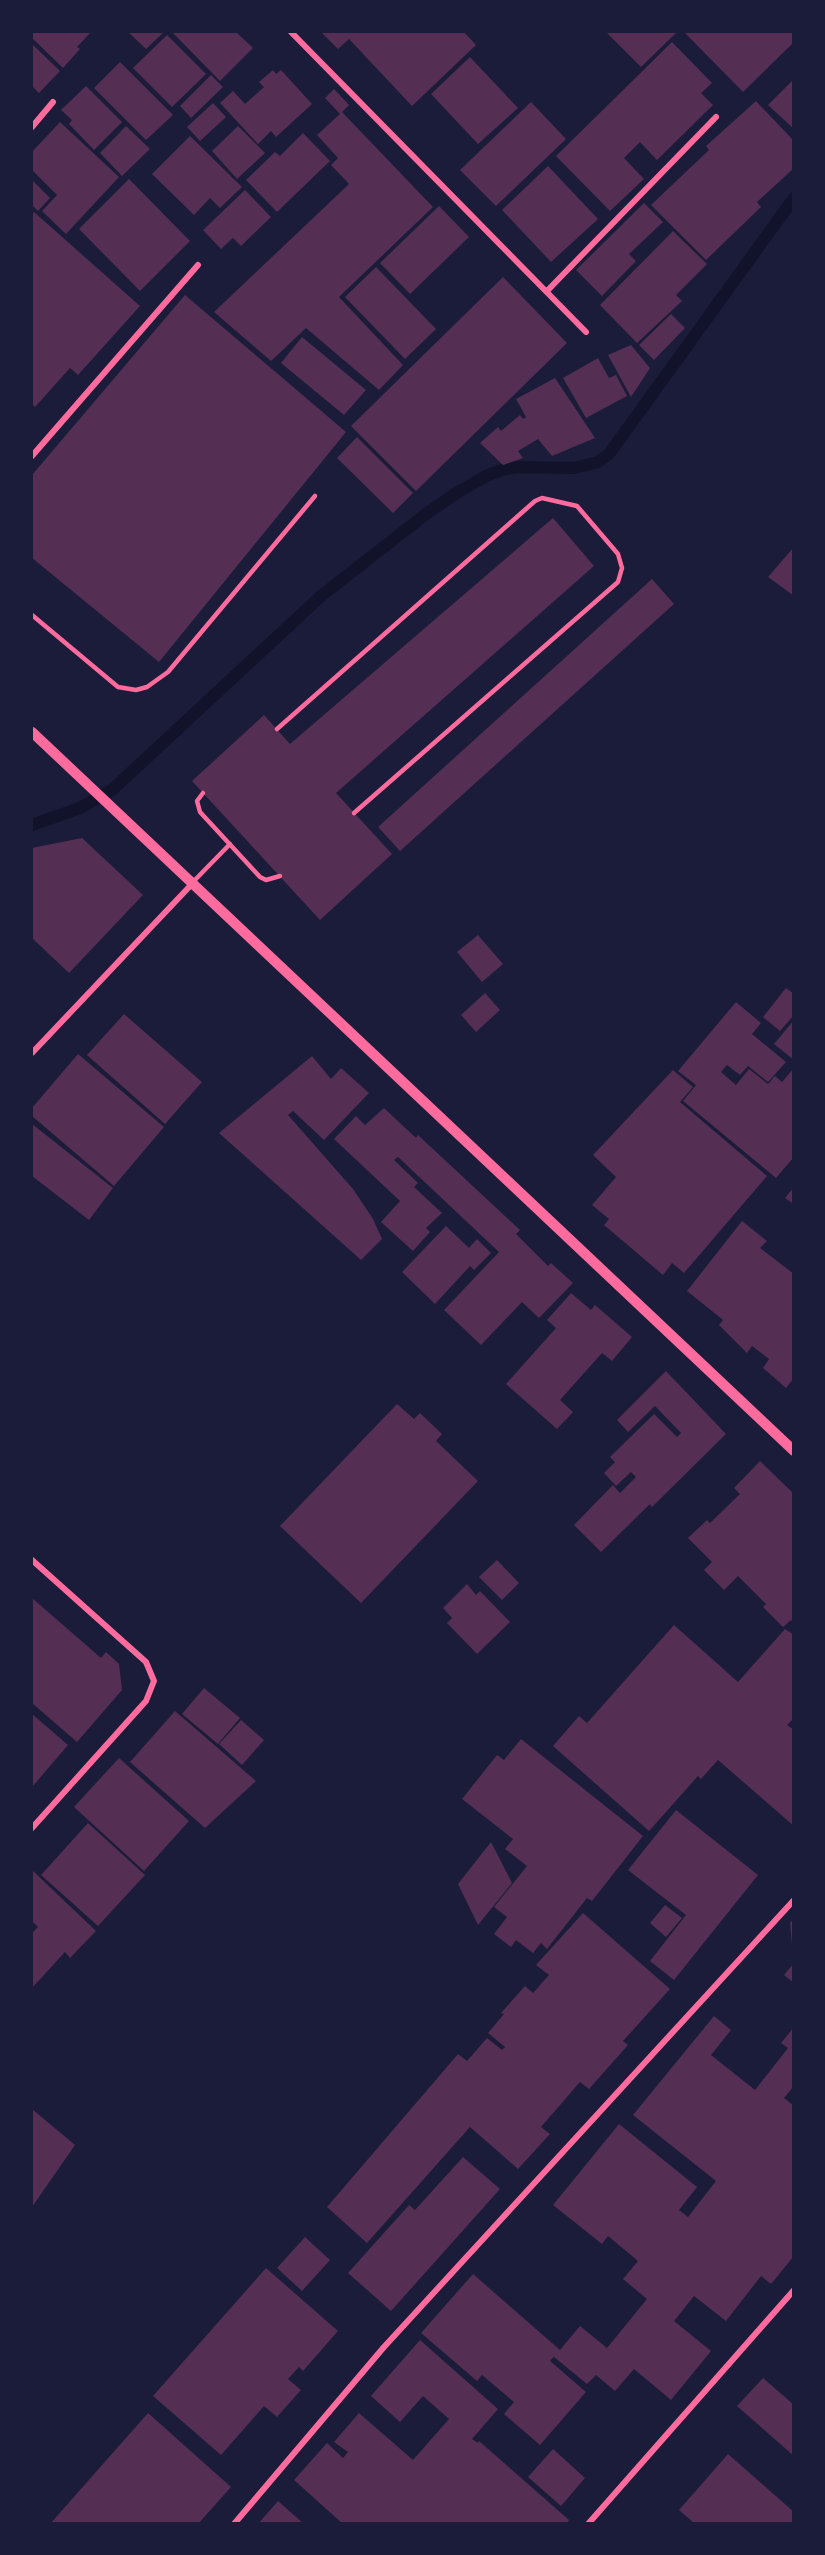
<!DOCTYPE html>
<style>
body{margin:0}
#map{position:relative;width:825px;height:2555px;overflow:hidden;background:#1b1b3a;font-family:Merriweather,serif}
canvas{display:block}
.frame{position:absolute;inset:0;border:33px solid #1b1b3a;pointer-events:none}
</style>
<div id="map">
<canvas width="825" height="2555"></canvas>
<div class="frame"></div>
</div>
<script>
const c = document.querySelector('canvas').getContext('2d');
c.lineJoin = 'round';
const poly = rows => new Path2D(rows.map(r => 'M' + r).join(''));
function stroke(path, color, width, dash) { c.strokeStyle = color; c.lineWidth = width; c.lineCap = dash ? 'butt' : 'round'; c.setLineDash(dash || []); c.stroke(path); }
function fill(path, color) { c.fillStyle = color; c.fill(path, 'evenodd'); }
const stream = poly([
 [32,825,80,808,112,790,321,596,426,514,458,492,488,475,502,470,517,467,574,468,598,462,609,454,794,198]
]);
const building = poly([
 [32,32,91,32,77,47,80,49,63,68,32,38],
 [128,32,164,32,146,49],
 [172,32,236,32,253,48,220,81],
 [321,32,464,32,476,45,412,106,349,39,338,49],
 [606,32,677,32,641,67],
 [684,32,794,32,794,42,743,92],
 [167,35,206,74,172,107,133,68],
 [672,42,712,83,701,93,713,105,657,160,640,142,624,158,644,179,610,211,556,156],
 [32,44,60,71,39,93,32,86],
 [470,57,518,108,478,144,431,94],
 [120,62,173,115,146,140,94,88],
 [273,70,276,74,281,70,312,104,276,137,271,131,258,144,220,103,233,91,245,104,264,87,259,82],
 [211,75,223,87,191,118,180,106],
 [794,79,794,129,768,105],
 [86,86,122,122,94,150,69,124,72,120,61,110],
 [334,89,349,105,342,112,433,207,339,297,403,365,379,390,306,328,271,361,214,312,349,184,331,165,338,158,317,135,340,114,325,98],
 [756,101,794,141,794,168,757,202,761,207,706,260,651,205,709,150,706,146],
 [531,102,566,139,496,206,460,170],
 [213,103,226,117,200,141,187,127],
 [60,122,119,177,66,234,42,211,57,195,32,170,32,152],
 [126,126,150,149,122,176,100,153],
 [238,126,265,153,237,179,212,151],
 [303,133,330,161,277,212,246,180,275,152,280,156],
 [190,136,242,187,220,208,210,198,194,215,152,174],
 [548,166,598,219,551,262,502,210],
 [129,179,190,241,140,291,79,229],
 [32,180,50,198,38,211,32,205],
 [245,190,271,217,241,246,233,238,221,249,203,230],
 [644,203,663,222,629,254,636,261,602,296,576,270],
 [439,206,469,237,410,294,380,263],
 [34,212,140,306,78,375,70,368,35,407,32,404,32,215],
 [673,231,707,264,676,295,682,301,637,343,600,305],
 [376,267,436,329,405,359,345,297],
 [503,277,567,343,416,491,351,426],
 [185,295,346,432,159,662,32,558,32,475],
 [671,314,685,328,654,360,639,345],
 [302,337,366,390,344,415,281,363],
 [631,345,650,368,631,397,608,355],
 [598,358,609,378,616,375,627,396,586,418,563,378],
 [555,378,595,438,552,456,538,439,518,451,523,458,503,465,480,443,498,427,501,431,520,415,523,419,526,417,516,399],
 [357,437,413,493,393,513,337,458],
 [553,518,594,566,336,793,392,854,320,920,192,781,264,715,290,744],
 [794,547,794,596,768,577],
 [652,579,674,604,400,851,378,827],
 [82,838,143,895,69,973,32,938,32,848],
 [478,935,503,964,482,982,457,952],
 [786,988,794,994,794,1015,780,1031,763,1017],
 [485,993,500,1010,476,1032,461,1015],
 [736,1002,761,1023,752,1034,786,1062,768,1082,748,1066,740,1075,727,1065,721,1072,736,1085,749,1069,768,1084,775,1076,782,1082,794,1068,794,1157,776,1178,683,1101,696,1085,678,1071],
 [124,1014,202,1082,165,1124,87,1055],
 [794,1020,794,1060,774,1044],
 [78,1054,164,1127,114,1186,32,1116,32,1108],
 [312,1056,331,1079,341,1068,369,1093,324,1140,293,1111,288,1115,353,1189,373,1219,382,1239,361,1260,219,1133],
 [673,1070,693,1087,680,1102,767,1176,684,1273,672,1263,663,1275,604,1225,609,1219,592,1205,616,1177,593,1155],
 [384,1108,416,1138,418,1135,520,1230,516,1234,548,1266,551,1263,573,1283,539,1318,522,1302,481,1345,444,1310,499,1252,398,1157,394,1160,418,1183,414,1187,442,1213,426,1228,430,1232,413,1251,381,1222,400,1201,334,1139,356,1116,365,1125],
 [32,1124,113,1188,89,1220,32,1176],
 [794,1187,794,1204,785,1198],
 [742,1221,767,1241,760,1248,794,1274,794,1378,786,1388,763,1368,769,1359,752,1346,747,1353,719,1325,723,1320,687,1291],
 [446,1226,469,1248,477,1239,491,1253,474,1270,470,1266,435,1304,402,1272],
 [571,1293,591,1310,595,1305,632,1337,612,1361,602,1353,560,1400,573,1412,557,1429,506,1384,556,1328,547,1320],
 [666,1371,726,1434,652,1507,650,1504,601,1552,574,1525,613,1485,620,1493,636,1477,631,1472,616,1486,604,1473,615,1462,610,1457,654,1414,677,1437,681,1433,655,1406,628,1432,617,1420],
 [397,1404,414,1419,420,1413,442,1434,436,1441,478,1481,361,1603,280,1526],
 [760,1461,794,1494,794,1623,791,1620,783,1627,763,1607,766,1604,738,1576,724,1590,704,1570,712,1562,688,1538,707,1520,710,1523,740,1494,734,1488],
 [497,1560,519,1583,502,1600,479,1577],
 [467,1584,476,1595,480,1591,510,1622,477,1654,447,1623,452,1618,443,1608],
 [32,1598,101,1658,106,1652,119,1664,122,1690,77,1742,32,1703],
 [674,1625,738,1682,785,1629,794,1635,794,1718,787,1725,794,1730,794,1826,718,1760,701,1779,698,1776,649,1831,553,1746,579,1716,587,1723],
 [204,1688,240,1718,218,1744,182,1714],
 [175,1711,256,1781,205,1828,130,1762],
 [32,1714,68,1745,32,1787],
 [241,1720,264,1740,242,1765,219,1744],
 [521,1739,643,1836,592,1901,587,1898,547,1949,541,1943,533,1953,516,1940,511,1947,494,1934,507,1917,494,1907,527,1866,505,1849,513,1839,462,1799,497,1755,504,1760],
 [119,1758,189,1821,144,1871,74,1807],
 [676,1810,758,1875,674,1980,650,1961,686,1915,628,1870],
 [88,1823,145,1875,98,1926,41,1875],
 [491,1842,512,1883,478,1925,458,1884],
 [32,1870,96,1931,70,1958,65,1952,32,1988,32,1933,38,1927,32,1921],
 [665,1905,682,1918,666,1937,650,1923],
 [583,1913,670,1989,623,2041,628,2045,589,2089,580,2082,541,2127,550,2134,518,2169,470,2127,367,2243,327,2207,458,2054,467,2061,487,2038,502,2050,505,2047,488,2033,504,2014,501,2013,525,1986,533,1993,549,1975,536,1965],
 [794,1918,794,1945,792,1945,790,1923],
 [794,1963,794,1983,784,1975],
 [714,2016,731,2030,711,2055,755,2090,788,2048,781,2043,794,2027,794,2086,784,2098,794,2106,794,2256,771,2284,761,2276,726,2321,694,2296,674,2321,711,2351,671,2400,634,2369,615,2391,596,2375,587,2384,554,2357,580,2326,607,2348,647,2299,623,2279,638,2261,608,2236,602,2244,553,2205,619,2124,697,2187,679,2210,688,2217,716,2181,633,2115],
 [32,2109,75,2145,32,2207],
 [463,2157,500,2189,391,2311,348,2273,409,2205,415,2210],
 [305,2237,330,2260,302,2291,277,2268],
 [266,2268,338,2331,303,2371,299,2367,288,2379,301,2390,277,2417,264,2406,221,2455,153,2396],
 [473,2274,560,2350,550,2361,586,2392,540,2445,504,2414,514,2402,482,2375,477,2381,421,2333],
 [420,2340,498,2409,472,2439,478,2443,479,2441,569,2520,566,2524,343,2524,294,2480,327,2443,343,2458,348,2452,334,2442,359,2413,413,2460,449,2419,423,2396,400,2422,371,2396],
 [763,2378,794,2405,794,2456,737,2406],
 [148,2413,231,2487,198,2524,50,2524],
 [553,2449,585,2478,561,2506,528,2477],
 [728,2454,794,2512,794,2524,695,2524,679,2510],
 [278,2501,304,2524,258,2524]
]);
const service = poly([
 [32,615,118,687,136,690,147,687,168,672,315,496],
 [277,729,535,501,542,498,577,506,618,554,622,568,618,582,354,813],
 [203,793,197,801,200,812,260,877,266,880,280,876],
 [192,883,230,844]
]);
const minor = poly([
 [291,32,586,332],
 [32,127,53,102],
 [547,291,716,117],
 [32,456,198,265],
 [32,1053,191,885],
 [32,1560,146,1662,154,1681,146,1701,32,1828],
 [234,2524,384,2347,794,1900],
 [588,2524,794,2290]
]);
const tertiary = poly([
 [32,732,794,1451]
]);
stroke(stream, '#12122b', 12);
fill(building, '#542f53');
stroke(service, '#ff6b9d', 4.5);
stroke(minor, '#ff6b9d', 6);
stroke(tertiary, '#ff6b9d', 10);
</script>
